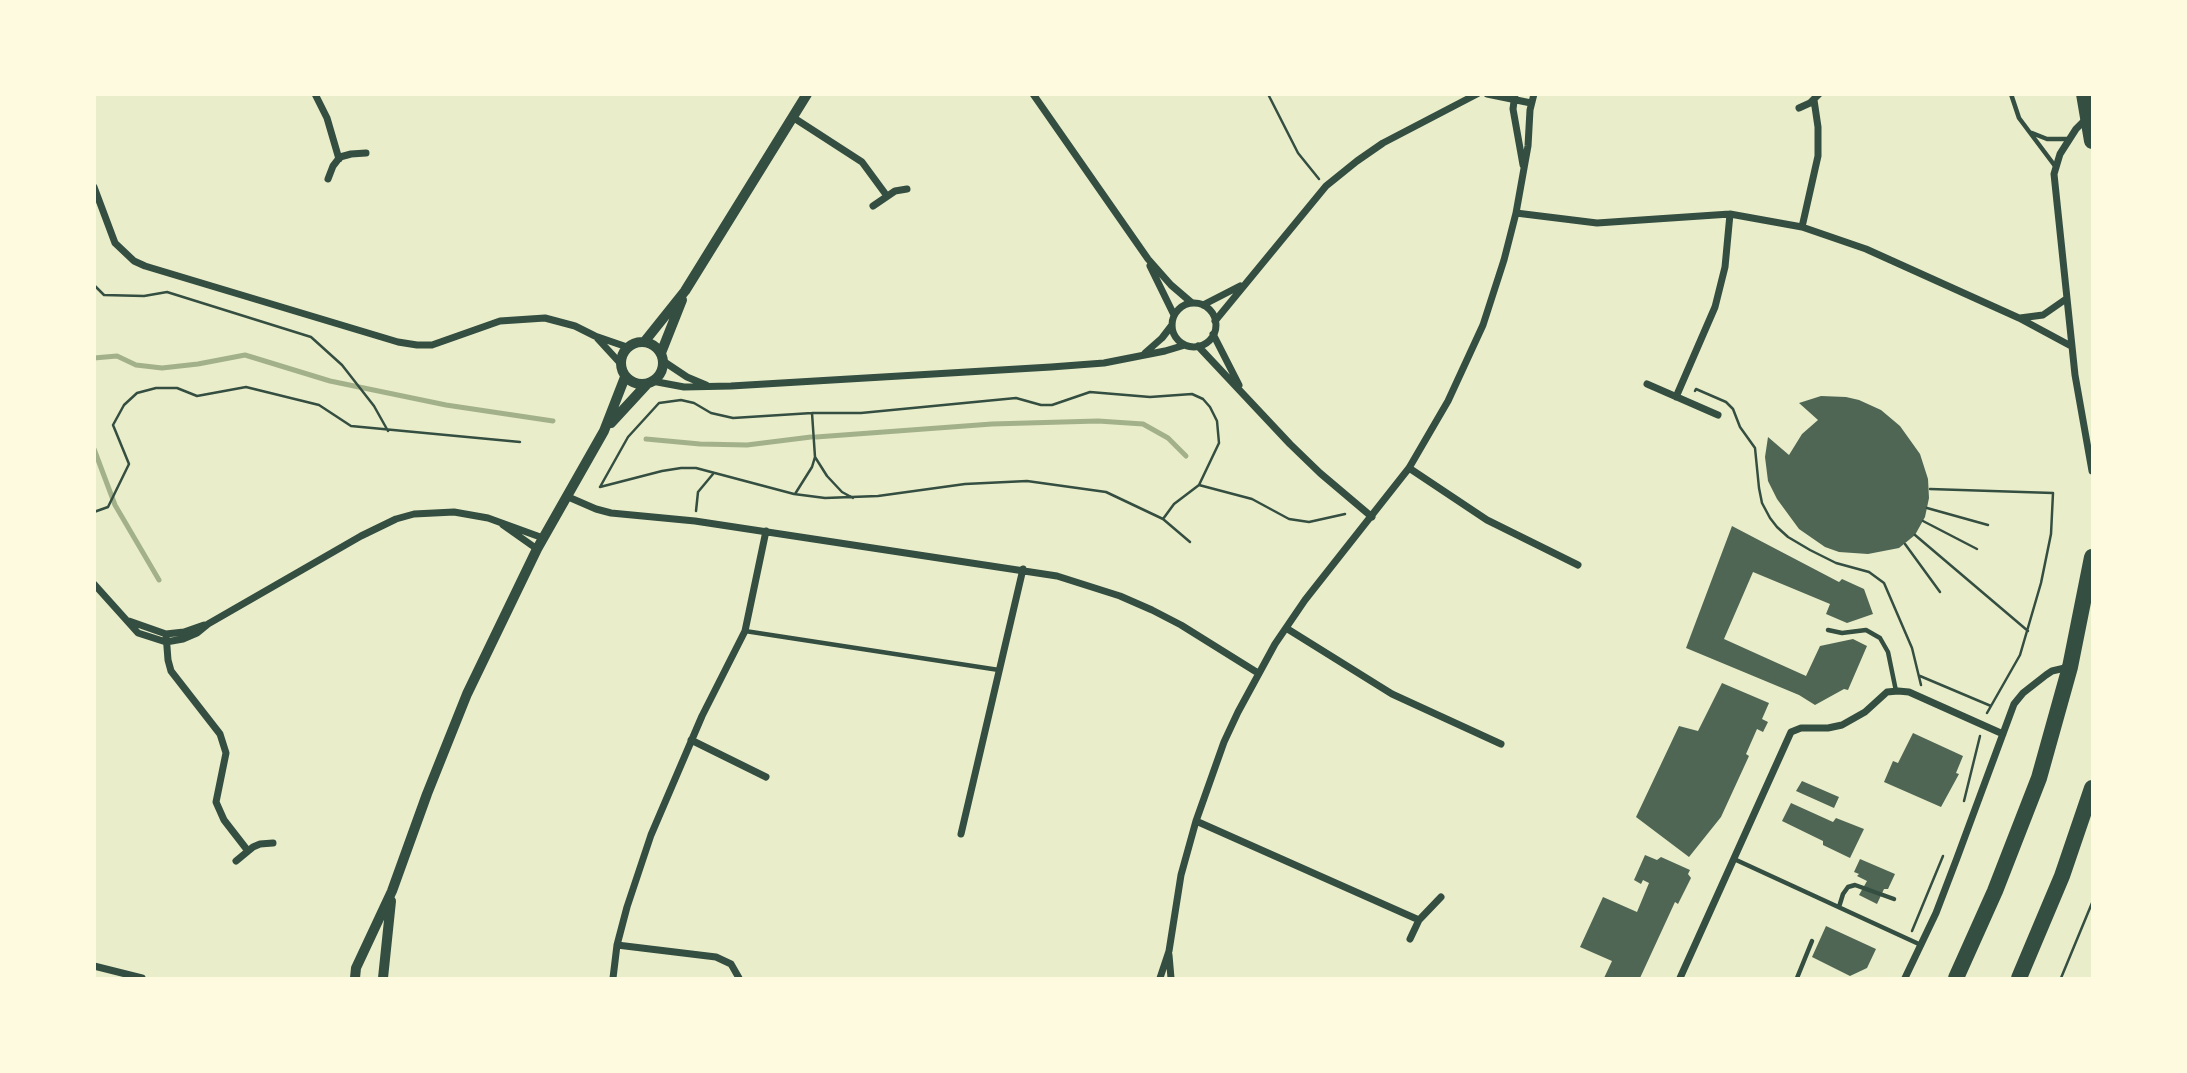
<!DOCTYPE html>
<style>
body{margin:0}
#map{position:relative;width:2187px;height:1073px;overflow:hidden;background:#e9edc9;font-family:"Zilla Slab",serif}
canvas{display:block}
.frame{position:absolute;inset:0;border:96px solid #fefae0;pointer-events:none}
</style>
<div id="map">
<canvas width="2187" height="1073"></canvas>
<div class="frame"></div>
</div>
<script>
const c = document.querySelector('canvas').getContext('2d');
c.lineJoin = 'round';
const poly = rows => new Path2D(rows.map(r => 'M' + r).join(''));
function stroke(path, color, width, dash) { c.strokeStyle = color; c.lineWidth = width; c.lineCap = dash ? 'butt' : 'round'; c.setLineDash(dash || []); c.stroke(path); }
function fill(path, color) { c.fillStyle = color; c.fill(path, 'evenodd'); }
const stream = poly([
 [94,358,117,356,136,365,162,368,198,364,245,355,330,381,446,405,553,421],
 [816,437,992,424,1098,421,1143,424,1168,438,1186,456],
 [646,439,700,444,747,445,811,437],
 [94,449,115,505,159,580]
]);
const building = poly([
 [1821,396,1846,397,1859,400,1881,410,1900,426,1920,454,1928,479,1929,498,1925,517,1915,535,1899,548,1868,554,1839,552,1825,547,1799,529,1777,499,1768,481,1765,457,1768,437,1789,455,1802,434,1818,420,1799,403],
 [1732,526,1839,582,1842,579,1864,589,1873,614,1847,623,1826,614,1830,604,1753,572,1724,639,1806,676,1820,646,1853,639,1867,646,1848,690,1844,689,1815,705,1799,695,1686,648],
 [1722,683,1769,703,1762,719,1768,722,1763,732,1757,729,1746,754,1749,756,1721,817,1689,857,1636,817,1679,726,1698,731],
 [1913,733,1963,756,1956,773,1959,774,1941,807,1884,782,1893,761,1898,763],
 [1802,781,1839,797,1834,808,1796,791],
 [1791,803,1833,822,1836,818,1864,829,1850,858,1823,845,1823,841,1782,821],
 [1645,855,1657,860,1661,857,1690,870,1688,874,1691,878,1678,904,1675,902,1640,978,1604,978,1612,961,1580,947,1603,897,1637,912,1649,883,1643,880,1641,884,1634,880],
 [1860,859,1895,874,1888,889,1884,889,1877,904,1859,895,1867,881,1857,876,1859,874,1854,872],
 [1826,926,1876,949,1867,968,1850,976,1812,957]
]);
const path = poly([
 [1268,94,1298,153,1319,179],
 [94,285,104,295,144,296,167,292,311,337,342,365,374,406,388,431],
 [1695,391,1696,389,1726,402,1733,409,1740,427,1755,448,1759,488,1762,503,1770,518,1777,527,1788,537,1810,550,1836,563,1869,572,1884,583,1912,648,1921,685],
 [812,413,815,457,827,476,842,492,853,498],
 [1199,485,1252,499,1289,519,1309,522,1345,514],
 [600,487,628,437,659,403,681,400,694,403,711,413,733,418,812,413,861,413,1016,398,1041,405,1052,405,1090,392,1150,397,1192,394,1203,399,1210,407,1217,421,1219,443,1199,485,1174,504,1163,519],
 [600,487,662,471,681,468,696,468,794,494,825,498,878,496,965,484,1027,481,1106,492,1163,519,1190,542],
 [1930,489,2053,493,2051,534,2041,583,2020,655,1987,713],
 [795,494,812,467,815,457],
 [1927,508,1988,525],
 [696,511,698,492,713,474],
 [94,512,108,507,129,464,113,425,124,405,137,393,156,388,177,388,197,396,246,387,319,405,351,426,520,442],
 [1923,521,1977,549],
 [1915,535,2028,631],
 [1905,544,1940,592],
 [1920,676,1991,706],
 [1964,801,1980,736],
 [1912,931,1943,856],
 [2061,978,2092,903]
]);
const service = poly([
 [2011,94,2019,118,2055,166],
 [2032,133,2047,139,2068,139],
 [1828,630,1842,633,1866,630,1880,638,1888,652,1896,691],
 [745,631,999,670],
 [1734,859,1921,945],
 [1839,907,1843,894,1848,887,1855,885,1894,899],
 [1797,978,1812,941]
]);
const minor = poly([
 [315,94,327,118,339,159],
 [1033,94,1148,259,1171,285,1192,303],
 [1487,94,1531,103],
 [1515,94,1513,109,1523,165],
 [1799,108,1810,103,1819,94],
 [2088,117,2076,129,2060,154,2054,174,2075,375,2092,471],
 [794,118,862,162,887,196],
 [328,179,333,166,340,157,351,154,366,153],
 [94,187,115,243,134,261,145,266,398,342,417,345,432,345,500,321,545,318,575,326,595,336,627,347],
 [873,206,895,191,907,189],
 [1516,213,1597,223,1730,214,1802,227,1866,249,2019,318,2071,346],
 [1802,227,1818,156,1818,127,1814,100],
 [1150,266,1174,315],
 '1172 325a22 22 0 1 1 44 0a22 22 0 1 1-44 0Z',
 [1203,305,1240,286],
 [2020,318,2043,315,2066,299],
 [1215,321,1326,186,1357,161,1383,143,1477,94],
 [1213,334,1239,385],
 [598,339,620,363],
 [1198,346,1290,444,1320,473,1372,517],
 [1145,353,1162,338,1172,325],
 [663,361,687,377,706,385],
 [652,381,684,387,731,386,1051,367,1104,363,1165,351,1185,345],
 [1647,384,1718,415],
 [1676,397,1715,307,1725,267,1730,214],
 [1409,468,1487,520,1578,565],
 [566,496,596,509,611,513,695,521,1057,576,1120,596,1152,610,1181,625,1258,673],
 [503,525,537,549],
 [94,584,138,633,166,642,183,639,197,633,208,624,361,536,396,519,414,514,454,512,488,518,543,538],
 [129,621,166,634,184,632,204,625],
 [1286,628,1392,694,1501,744],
 [166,634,168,660,171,671,220,734,226,753,216,802,224,820,248,851],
 [691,740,766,777],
 [1196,821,1419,920],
 [961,834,1023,569],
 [236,861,253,847,260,844,273,843],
 [1410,939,1419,920,1441,897],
 [617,945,716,957,731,964,739,978],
 [1169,955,1171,978],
 [94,966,142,978],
 [613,978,617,945,627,907,651,835,702,716,745,631,766,531],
 [1160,978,1169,951,1181,875,1196,821,1224,742,1238,712,1275,644,1305,600,1409,468,1448,401,1483,325,1504,260,1516,213,1528,146,1530,110,1534,94],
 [1680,978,1791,732,1801,728,1828,728,1842,725,1865,712,1887,692,1898,691,1909,692,2003,734],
 [1905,978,1936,913,1957,858,2014,704,2023,693,2046,675,2052,671,2069,667]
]);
const tertiary = poly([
 [645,341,685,291,807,94],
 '621 363a21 21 0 1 1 42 0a21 21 0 1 1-42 0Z',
 [661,353,682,300],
 [611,423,647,384],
 [355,978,356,968,392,891,427,794,467,694,537,549,604,431,625,377],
 [383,978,391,901]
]);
const trunk = poly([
 [2084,94,2092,141],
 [1956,978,1995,891,2039,778,2070,667,2092,557],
 [2019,978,2062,876,2092,788]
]);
stroke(stream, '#a3b18a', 5);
fill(building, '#4f6655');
stroke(path, '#344e41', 2.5);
stroke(service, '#344e41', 4.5);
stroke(minor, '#344e41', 7);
stroke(tertiary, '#344e41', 10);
stroke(trunk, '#344e41', 16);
</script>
